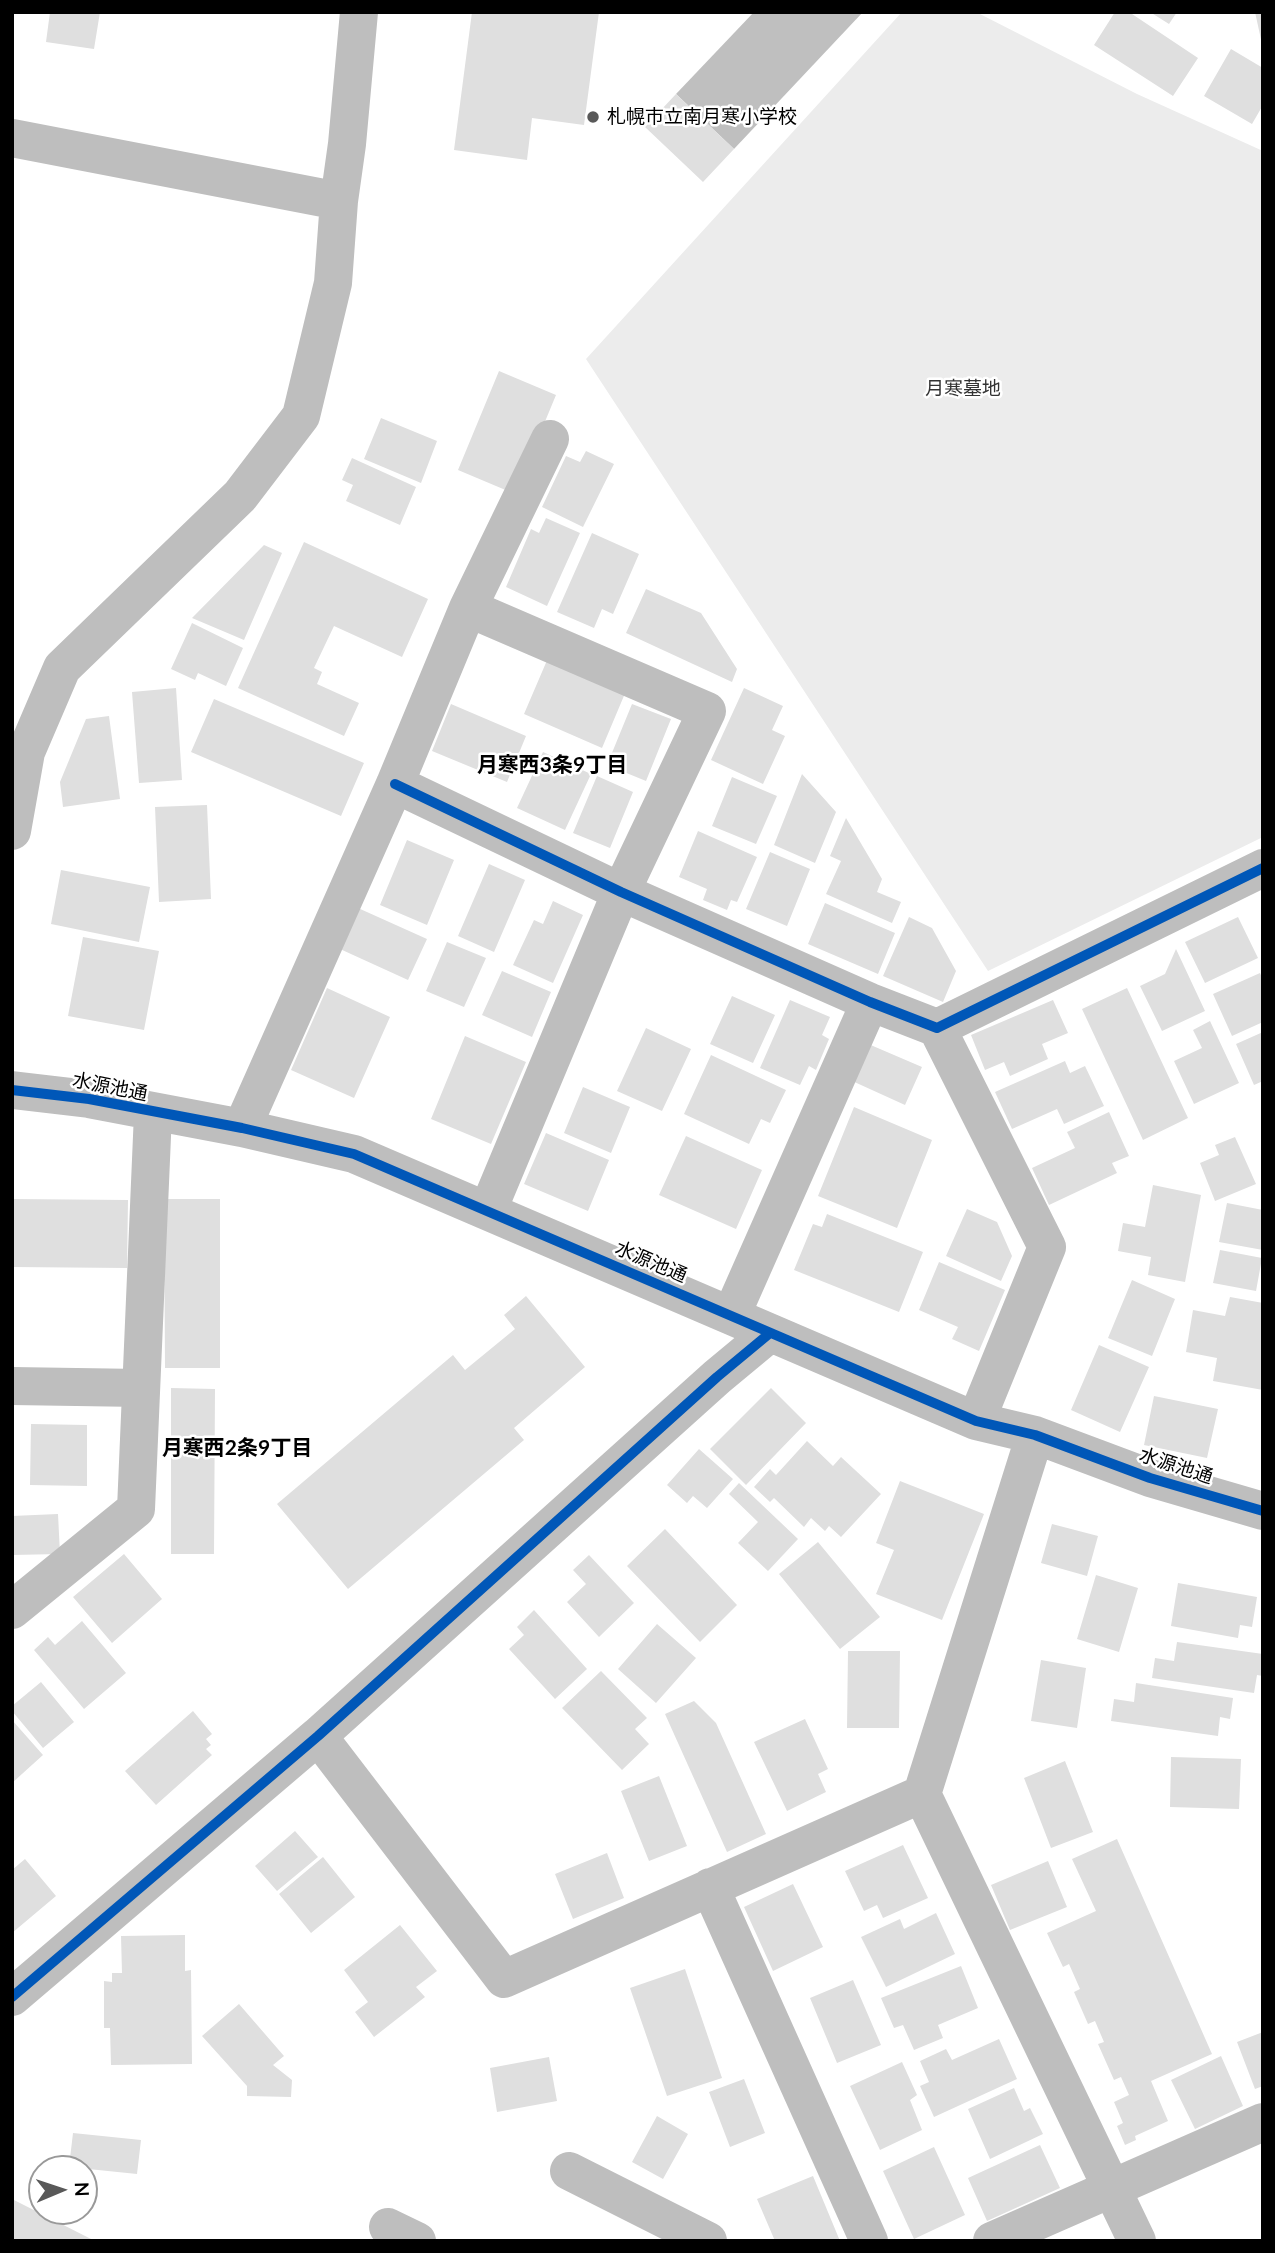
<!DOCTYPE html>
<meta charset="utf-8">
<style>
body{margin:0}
#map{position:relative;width:1275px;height:2253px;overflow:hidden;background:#fff;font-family:Lato,sans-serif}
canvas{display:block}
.frame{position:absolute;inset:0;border:14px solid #000;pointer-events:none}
.north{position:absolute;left:28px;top:2155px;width:70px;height:70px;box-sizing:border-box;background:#fff;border:2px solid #999;border-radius:50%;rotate:88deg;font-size:19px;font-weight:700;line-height:28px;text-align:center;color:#000}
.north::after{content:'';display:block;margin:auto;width:24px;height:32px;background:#595959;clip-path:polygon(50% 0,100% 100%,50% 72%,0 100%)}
</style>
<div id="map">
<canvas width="1275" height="2253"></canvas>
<div class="frame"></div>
<div class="north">N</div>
</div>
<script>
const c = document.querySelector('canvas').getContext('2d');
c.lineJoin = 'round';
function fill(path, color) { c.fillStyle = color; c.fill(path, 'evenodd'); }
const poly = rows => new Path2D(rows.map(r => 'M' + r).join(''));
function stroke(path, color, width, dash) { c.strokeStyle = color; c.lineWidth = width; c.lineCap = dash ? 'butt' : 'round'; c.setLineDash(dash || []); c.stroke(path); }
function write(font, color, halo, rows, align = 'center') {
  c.font = font + ' Lato,"Noto Sans JP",sans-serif'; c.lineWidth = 5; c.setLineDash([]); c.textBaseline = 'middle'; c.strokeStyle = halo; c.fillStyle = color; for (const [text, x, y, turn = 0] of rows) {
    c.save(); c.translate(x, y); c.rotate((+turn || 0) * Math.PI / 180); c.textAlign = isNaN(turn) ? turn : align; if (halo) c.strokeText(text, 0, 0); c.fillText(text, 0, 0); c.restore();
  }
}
const green = poly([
 [902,12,976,12,1137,94,1263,151,1263,837,988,971,586,359]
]);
const water = poly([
 [754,12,863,12,734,149,676,94]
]);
const building = poly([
 [50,12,100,12,94,49,46,42],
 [472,12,599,12,584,125,532,118,527,160,454,150],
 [1115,12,1129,12,1198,58,1173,96,1094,45],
 [1150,12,1177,12,1169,24],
 [1255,12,1263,12,1263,44,1262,44],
 [1231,49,1263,68,1263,105,1252,124,1204,96],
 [676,94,734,149,703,182,645,127],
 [499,371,556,395,515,494,458,470],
 [381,418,437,441,421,483,364,459],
 [586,451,614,464,583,527,542,507,566,456,580,462],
 [352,458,416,487,400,525,346,501,353,485,342,480],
 [546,518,580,533,547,606,506,587,531,529,539,533],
 [592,533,639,554,613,614,602,609,594,628,557,612],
 [304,542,428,599,402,657,334,626,314,668,322,672,317,684,359,703,344,736,238,688],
 [264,545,282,553,244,640,192,618],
 [646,589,701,613,737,669,732,682,626,633],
 [192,623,243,648,226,686,198,673,195,680,171,669],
 [548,658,626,691,602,748,524,714],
 [176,688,182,780,139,783,132,692],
 [744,688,783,706,772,730,785,736,763,784,711,760],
 [214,699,364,763,341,816,191,752],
 [451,704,526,736,507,782,432,751],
 [632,704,671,719,646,781,607,765],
 [109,716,120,799,63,807,60,782,86,719],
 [543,752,591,774,565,830,517,808],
 [802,774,836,812,815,863,774,845],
 [597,776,633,792,610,848,573,833],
 [732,777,777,796,756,844,712,826],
 [207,805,211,899,159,902,155,807],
 [846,818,882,879,877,892,901,902,892,923,826,894,841,861,830,856],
 [698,831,757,857,737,902,731,900,727,910,703,900,707,889,679,877],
 [407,840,454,860,427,925,380,905],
 [770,852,810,869,787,926,746,909],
 [489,864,525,880,494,952,458,936],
 [61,870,150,887,139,942,51,924],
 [553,901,583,915,553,983,513,965,534,920,543,924],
 [825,903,895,933,878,974,808,944],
 [358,908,427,939,408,980,340,949],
 [909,917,932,928,956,971,943,1002,883,976],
 [1238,917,1258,958,1205,983,1185,942],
 [83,937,159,951,144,1030,68,1016],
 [447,942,486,958,464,1007,426,991],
 [1176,949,1205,1011,1162,1031,1140,986,1165,974],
 [502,971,551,992,532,1037,482,1015],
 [1260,973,1263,980,1263,1022,1232,1036,1213,994],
 [327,988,390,1017,354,1098,291,1070],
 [1127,988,1188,1118,1143,1140,1082,1009],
 [732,996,775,1015,753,1063,710,1044],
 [790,1000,830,1017,822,1035,829,1039,816,1070,809,1066,800,1085,760,1068],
 [1053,1000,1068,1033,1042,1044,1048,1059,1010,1076,1004,1062,985,1070,971,1035],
 [1210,1021,1239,1083,1194,1104,1174,1061,1202,1048,1193,1030],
 [646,1028,691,1049,662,1111,617,1091],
 [1263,1032,1263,1081,1254,1085,1236,1044],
 [465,1036,526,1062,491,1144,431,1119],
 [866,1043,922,1067,905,1105,850,1080],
 [711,1055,786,1090,770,1123,761,1119,749,1144,684,1114],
 [1065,1061,1070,1073,1085,1066,1104,1106,1064,1124,1057,1109,1012,1129,995,1092],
 [583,1087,630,1107,611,1153,564,1133],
 [854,1107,932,1140,897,1228,818,1196],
 [1109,1112,1129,1156,1112,1163,1117,1173,1049,1205,1032,1168,1075,1148,1067,1132],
 [546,1133,609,1160,588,1211,524,1184],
 [686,1136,762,1170,736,1229,659,1195],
 [1235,1137,1256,1184,1215,1201,1200,1163,1219,1155,1215,1145],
 [1153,1185,1201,1195,1185,1282,1148,1275,1151,1257,1118,1251,1123,1223,1145,1227],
 [12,1199,128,1200,127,1268,12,1267],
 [164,1199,220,1199,220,1368,165,1368],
 [1227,1203,1263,1210,1263,1250,1219,1242],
 [967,1209,997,1222,1012,1256,1001,1281,946,1256],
 [827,1214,923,1252,899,1312,794,1270,813,1224,822,1227],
 [1220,1250,1262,1258,1256,1291,1213,1283],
 [939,1262,1005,1290,979,1351,952,1339,958,1327,919,1310],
 [1132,1280,1175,1299,1152,1356,1108,1338],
 [526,1296,585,1367,514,1428,524,1440,348,1589,277,1504,453,1355,465,1370,515,1329,504,1315],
 [1230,1297,1263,1303,1263,1390,1213,1381,1217,1358,1186,1352,1193,1310,1225,1316],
 [1099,1345,1149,1367,1120,1432,1071,1410],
 [171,1388,215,1389,214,1554,171,1554],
 [771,1388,806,1423,746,1485,710,1449],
 [1154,1396,1218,1409,1207,1458,1144,1445],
 [31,1424,87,1425,87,1486,30,1485],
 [807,1441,833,1466,841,1457,881,1494,841,1537,829,1526,825,1531,811,1518,804,1527,774,1498,770,1502,754,1487,770,1469,776,1475],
 [699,1449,733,1479,707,1508,693,1496,687,1503,667,1485],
 [900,1481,984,1514,942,1620,876,1594,894,1550,876,1543],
 [739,1483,798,1539,768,1571,738,1543,758,1522,729,1494],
 [58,1514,60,1554,12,1555,12,1516],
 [1052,1524,1098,1536,1087,1576,1041,1563],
 [665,1529,737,1605,700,1642,627,1566],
 [818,1542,880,1617,840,1649,779,1574],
 [124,1554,162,1599,112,1643,73,1597],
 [589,1555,634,1603,599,1637,567,1602,586,1584,573,1570],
 [1096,1575,1138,1588,1119,1652,1077,1639],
 [1178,1583,1257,1597,1252,1627,1240,1625,1238,1638,1171,1626],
 [534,1610,587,1669,555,1699,509,1649,524,1635,517,1627],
 [82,1621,126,1673,84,1709,34,1650,48,1637,55,1645],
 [657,1624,696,1658,656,1703,618,1669],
 [1177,1642,1263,1654,1263,1676,1257,1675,1254,1693,1152,1678,1155,1658,1174,1661],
 [848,1651,900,1651,899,1728,847,1728],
 [1041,1660,1086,1668,1077,1728,1031,1721],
 [601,1671,647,1718,635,1729,649,1744,622,1770,562,1708],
 [41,1682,74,1722,43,1748,12,1711,12,1706],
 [1136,1683,1233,1698,1230,1719,1220,1717,1218,1736,1111,1721,1114,1699,1134,1702],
 [694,1701,716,1723,766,1834,727,1852,665,1714],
 [193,1711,212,1734,206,1739,211,1745,206,1749,212,1755,156,1805,125,1771],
 [805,1719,828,1769,818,1774,826,1792,787,1811,754,1742],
 [12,1720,43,1755,12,1783],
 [1171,1757,1241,1759,1239,1809,1170,1807],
 [1065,1761,1093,1832,1051,1848,1024,1778],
 [659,1776,687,1846,649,1861,621,1791],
 [295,1831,318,1857,277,1891,255,1866],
 [1117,1839,1212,2054,1151,2081,1168,2121,1135,2136,1136,2140,1125,2145,1117,2126,1123,2123,1114,2102,1129,2095,1121,2077,1114,2080,1098,2044,1104,2042,1095,2021,1088,2024,1074,1992,1080,1989,1069,1964,1063,1967,1047,1933,1096,1911,1072,1859],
 [903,1845,928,1898,883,1918,877,1905,864,1911,845,1871],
 [607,1853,624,1898,573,1919,555,1874],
 [323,1857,355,1897,311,1933,279,1894],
 [25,1859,56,1896,12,1933,12,1870],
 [1048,1861,1067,1907,1010,1930,991,1885],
 [793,1884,823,1947,773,1971,744,1907],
 [936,1913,955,1954,886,1987,861,1937,900,1919,904,1929],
 [400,1925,437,1971,416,1987,425,1997,374,2037,355,2012,368,2002,344,1970],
 [185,1935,185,1971,191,1970,192,2064,111,2065,110,2028,104,2028,104,1981,112,1982,112,1973,122,1973,121,1936],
 [961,1966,978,2008,938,2025,943,2038,914,2050,903,2025,894,2028,881,1998],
 [685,1969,722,2078,667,2096,630,1988],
 [853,1980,881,2045,837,2063,810,1998],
 [239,2004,284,2056,273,2065,292,2080,291,2097,247,2096,247,2086,202,2036],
 [1263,2032,1263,2086,1255,2089,1237,2042],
 [999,2039,1017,2079,934,2117,920,2086,929,2082,920,2061,946,2049,952,2060],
 [1221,2056,1243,2106,1195,2129,1171,2080],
 [549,2057,557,2101,497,2112,490,2068],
 [902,2062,917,2095,910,2100,922,2130,880,2150,850,2086],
 [744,2079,765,2133,730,2147,709,2092],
 [1014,2088,1024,2111,1030,2108,1043,2134,990,2159,968,2109],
 [657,2116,688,2134,663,2179,632,2162],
 [73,2133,141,2140,137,2174,69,2167],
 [1040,2145,1060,2188,987,2221,968,2178],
 [934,2147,965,2215,914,2239,883,2171],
 [813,2176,840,2241,775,2241,757,2199],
 [12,2199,95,2241,12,2241]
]);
const minor = poly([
 [12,138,339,201],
 [468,608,707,711,621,892,488,1210],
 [395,784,621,892,870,1002,937,1028,1263,868],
 [12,831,26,752,62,668,240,496,301,416,333,283,339,201,347,144,359,12],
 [937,1028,1047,1247,976,1421],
 [12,1090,89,1099,242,1128,354,1154,976,1421,1035,1435,1150,1478,1263,1511],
 [242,1128,395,784,468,608,550,439],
 [731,1316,870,1002],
 [12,1386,141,1388],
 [1035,1435,922,1794,1137,2241],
 [12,1610,136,1509,153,1113],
 [318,1736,504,1979,922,1794],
 [710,1887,869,2241],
 [12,1997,318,1736,717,1377,770,1333],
 [569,2171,708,2241],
 [388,2227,417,2241],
 [992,2241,1263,2122]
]);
const cycleway = poly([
 [395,784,621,892,870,1002,937,1028,1263,868],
 [12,1090,89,1099,242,1128,354,1154,976,1421,1035,1435,1150,1478,1263,1511],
 [12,1997,318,1736,717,1377,770,1333]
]);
const markers = [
 [593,117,7,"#595959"]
];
const poiNames = [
 ["札幌市立南月寒小学校",607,117]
];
const parkNames = [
 ["月寒墓地",963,389]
];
const streetNames = [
 ["水源池通",110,1087,11],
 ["水源池通",651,1262,23],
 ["水源池通",1176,1466,18]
];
const neighbourhoodNames = [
 ["月寒西3条9丁目",552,765],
 ["月寒西2条9丁目",237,1448]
];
fill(green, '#ececec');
fill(water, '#bfbfbf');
fill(building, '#dfdfdf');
stroke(minor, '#bebebe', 38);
stroke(cycleway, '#0057b8', 10);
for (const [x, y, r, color] of markers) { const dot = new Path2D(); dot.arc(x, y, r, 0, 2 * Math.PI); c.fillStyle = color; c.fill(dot); stroke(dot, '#fff', 2.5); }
write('19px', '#000', '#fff', poiNames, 'left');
write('19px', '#333', '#fff', parkNames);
write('19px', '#000', '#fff', streetNames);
write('bold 21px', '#000', '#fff', neighbourhoodNames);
</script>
